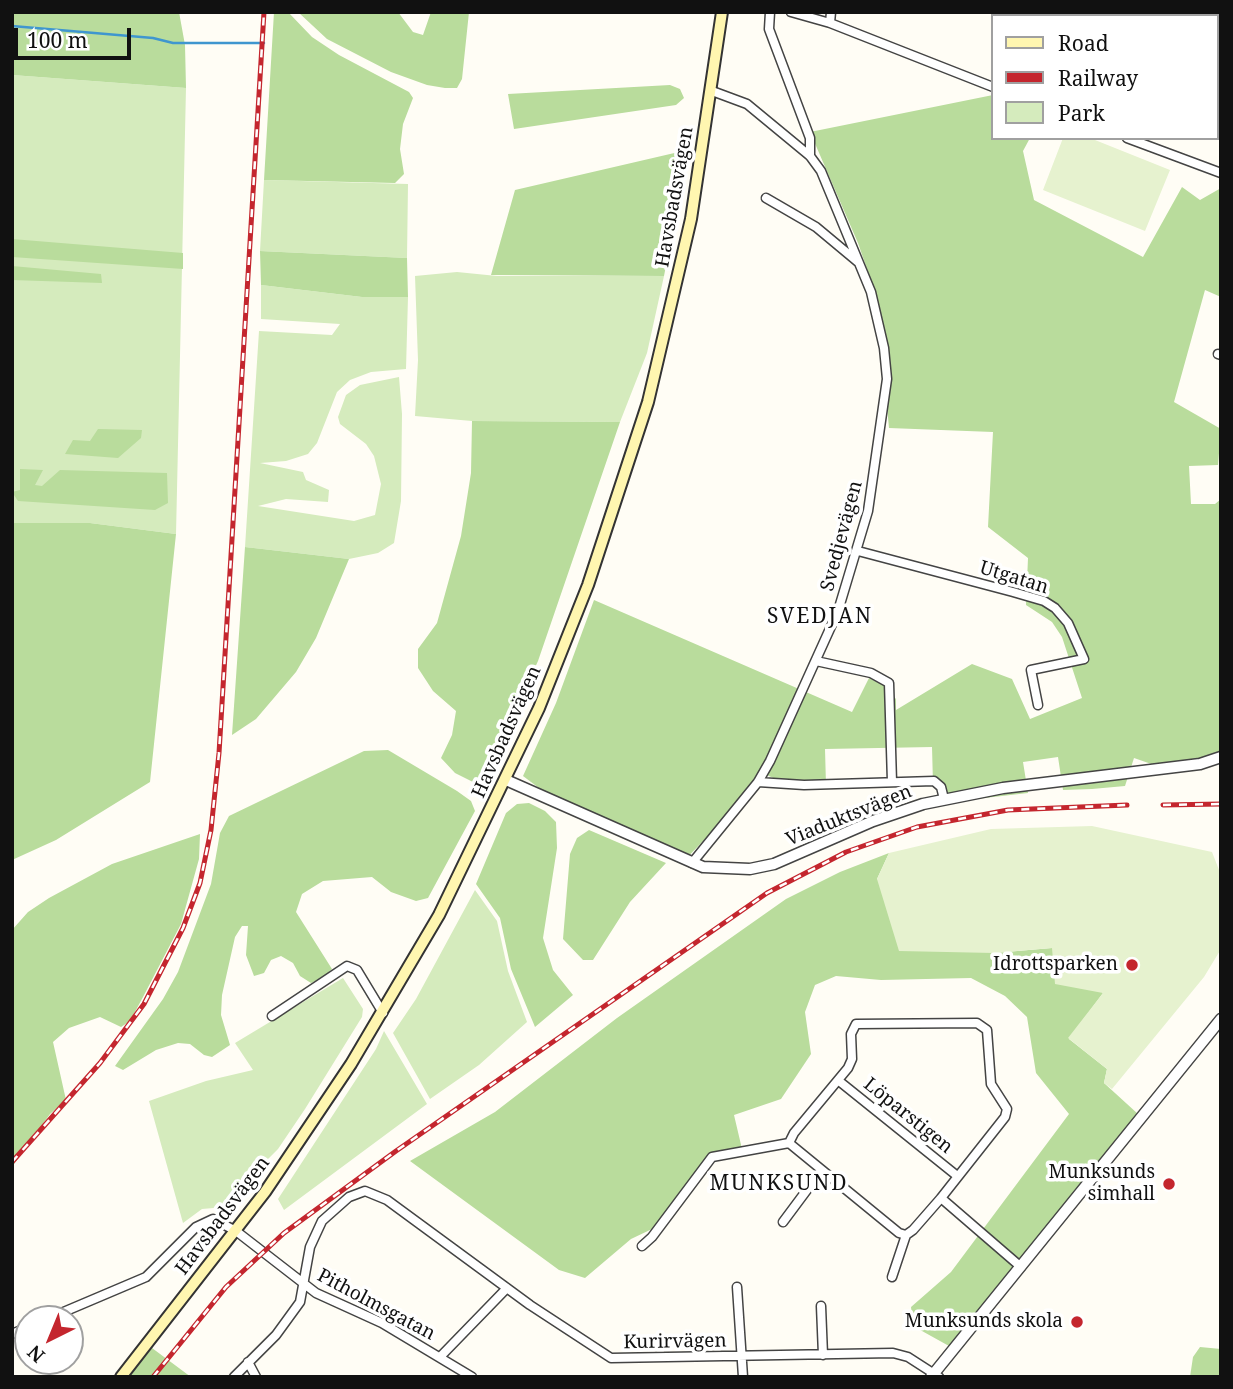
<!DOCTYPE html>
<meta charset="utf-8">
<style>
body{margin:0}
#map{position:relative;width:1233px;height:1389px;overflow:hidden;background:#fffdf5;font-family:"Noto Serif",serif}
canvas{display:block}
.frame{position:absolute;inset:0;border:14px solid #111;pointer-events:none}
.legend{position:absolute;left:991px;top:14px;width:228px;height:126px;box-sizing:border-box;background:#fff;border:2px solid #a0a0a0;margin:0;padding:9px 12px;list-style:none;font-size:21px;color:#111}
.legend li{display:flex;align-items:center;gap:14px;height:35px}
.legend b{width:35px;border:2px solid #a0a0a0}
.north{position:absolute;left:14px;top:1305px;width:70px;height:70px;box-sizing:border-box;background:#fff;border:2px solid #a0a0a0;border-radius:50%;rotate:223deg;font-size:19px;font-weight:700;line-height:28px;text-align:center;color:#111}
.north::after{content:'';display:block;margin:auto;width:24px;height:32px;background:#c4262e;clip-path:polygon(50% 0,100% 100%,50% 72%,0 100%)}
.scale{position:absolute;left:14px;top:28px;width:117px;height:32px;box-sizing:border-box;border:4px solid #111;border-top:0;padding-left:9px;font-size:21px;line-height:24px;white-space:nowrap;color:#111;-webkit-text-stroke:5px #fff;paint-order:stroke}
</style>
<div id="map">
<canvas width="1233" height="1389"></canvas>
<div class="frame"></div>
<ul class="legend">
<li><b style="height:9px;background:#fff6b0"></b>Road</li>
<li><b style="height:9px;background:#c4262e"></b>Railway</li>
<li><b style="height:19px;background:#d5ebbd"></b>Park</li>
</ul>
<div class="north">N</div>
<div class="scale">100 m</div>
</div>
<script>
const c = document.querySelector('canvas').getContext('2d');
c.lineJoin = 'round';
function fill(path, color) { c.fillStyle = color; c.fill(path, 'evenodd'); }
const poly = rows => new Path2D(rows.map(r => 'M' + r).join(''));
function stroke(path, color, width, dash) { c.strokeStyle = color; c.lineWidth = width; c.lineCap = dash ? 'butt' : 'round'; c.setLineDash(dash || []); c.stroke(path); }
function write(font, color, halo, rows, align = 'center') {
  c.font = font + ' "Noto Serif",serif'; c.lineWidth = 7; c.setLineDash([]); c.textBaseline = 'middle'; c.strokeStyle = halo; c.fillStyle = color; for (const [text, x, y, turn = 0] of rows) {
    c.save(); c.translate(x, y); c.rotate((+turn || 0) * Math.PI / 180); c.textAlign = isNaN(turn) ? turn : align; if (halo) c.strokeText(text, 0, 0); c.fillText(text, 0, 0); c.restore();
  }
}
const green = poly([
 [12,75,186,88,176,534,90,523,12,523],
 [264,180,408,184,407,258,260,251],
 [457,272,497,276,664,276,647,353,620,422,472,421,415,416,418,360,415,276],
 [261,285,362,297,408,297,406,369,371,372,350,380,337,392,317,443,308,454,286,461,260,463,303,472,306,480,329,490,328,502,286,499,258,506,354,521,375,515,381,484,374,456,366,444,340,424,338,417,346,395,360,385,399,377,402,414,401,501,394,543,378,553,349,559,245,547,259,331,332,335,340,324,261,319],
 [475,890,497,921,508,971,527,1022,479,1065,430,1099,393,1033,416,999],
 [343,978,363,1009,362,1017,305,1109,278,1149,264,1163,254,1168,225,1207,202,1209,183,1223,149,1101,206,1081,253,1070,235,1043],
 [384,1031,427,1104,284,1210,278,1199,376,1049]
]);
const forest = poly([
 [12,12,179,12,185,45,186,88,12,75],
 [274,12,288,12,312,37,339,55,409,92,413,98,403,124,400,149,404,174,395,183,264,180],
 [298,12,398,12,413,32,423,35,431,12,469,12,462,79,457,88,445,88,427,85,391,72,327,39],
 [670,85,680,89,684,98,676,105,514,129,508,94],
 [993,95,993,138,1030,138,1023,151,1034,200,1143,257,1182,187,1200,200,1221,188,1221,297,1205,290,1174,402,1221,429,1218,465,1189,466,1191,504,1215,504,1221,499,1221,752,1196,761,1160,767,1134,758,1125,786,1092,789,1063,790,1058,757,1023,762,1028,793,950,802,933,784,932,747,825,749,826,785,780,781,760,772,729,814,681,864,555,800,523,776,556,703,594,600,852,712,869,678,883,685,896,699,896,710,972,664,1012,679,1030,719,1082,698,1062,637,1052,622,1026,605,1028,558,988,527,993,432,889,428,877,298,858,243,810,132],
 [683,151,681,187,664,276,491,275,515,190],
 [12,239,183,253,183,269,12,257],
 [260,251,407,258,408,297,362,297,261,285],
 [12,266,101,274,102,283,12,280],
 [472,421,620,422,538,661,481,786,455,773,441,758,452,735,456,711,433,691,418,668,418,649,437,623,461,536,471,473],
 [98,429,142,430,141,438,118,458,65,454,73,440,90,441],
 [20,469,43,470,35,485,42,486,60,470,167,473,168,503,155,510,18,501,12,492,20,490],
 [12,523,90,523,176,534,150,782,56,840,12,860],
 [245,547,349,559,316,638,296,672,256,719,232,735],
 [388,750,457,791,471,801,475,811,428,898,416,901,391,892,372,877,323,881,302,894,296,912,332,969,324,977,311,983,300,976,293,963,281,956,271,960,264,973,254,976,246,955,248,926,242,926,235,937,222,995,221,1015,230,1045,212,1057,204,1055,190,1044,178,1043,156,1050,123,1070,115,1066,163,999,178,972,211,884,220,833,229,816,364,751],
 [529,803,545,811,556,822,557,848,543,938,553,970,573,995,535,1027,511,969,500,918,476,884,506,813,517,804],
 [589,830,666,863,630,902,593,960,583,960,563,939,570,854,577,838],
 [200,834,199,859,181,924,143,997,130,1021,121,1027,100,1017,69,1028,53,1042,66,1100,50,1114,12,1167,12,930,28,912,49,898,112,864],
 [889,853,877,879,994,953,1052,948,1103,993,1069,1039,1107,1069,1104,1083,1138,1114,958,1351,913,1326,911,1307,951,1272,1069,1114,1036,1073,1027,1017,1005,996,971,978,881,980,836,976,815,985,805,1012,811,1054,781,1099,734,1115,742,1149,729,1152,701,1170,652,1229,631,1239,585,1278,559,1270,410,1161,495,1112,617,1018,786,899,840,872],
 [1200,1347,1221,1349,1221,1377,1190,1377,1193,1357],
 [152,1348,191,1377,129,1377]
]);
const pitch = poly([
 [1063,138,1090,138,1170,170,1145,231,1043,190],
 [1092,826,1212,852,1221,875,1221,949,1204,977,1112,1089,1104,1083,1107,1069,1068,1038,1103,993,1055,984,1052,948,994,953,899,951,877,879,889,853,991,829]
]);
const stream = poly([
 [12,26,153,38,173,43,264,43]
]);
const minor = poly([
 [770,12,769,29,810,138,810,156],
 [791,12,830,23],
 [831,12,830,23,993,87],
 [1127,138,1221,173],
 [766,198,816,227,858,262],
 [1218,354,1221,355],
 [858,551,1013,592,1044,601,1055,608,1068,623,1084,659,1031,670,1038,705],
 [816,661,871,673,889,683,892,782],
 [758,782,804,785,934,781,941,787,944,799],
 [692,863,758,782,770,761,838,611,868,511,887,379,884,348,871,292,821,171,810,156,747,104,712,91],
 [272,1016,347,966,357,970,383,1013],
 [839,1081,956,1175],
 [941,1198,1005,1117,1007,1109,991,1084,987,1030,977,1023,856,1024,851,1034,852,1059,848,1068,794,1133,789,1143,899,1233,906,1235,913,1230,941,1198,1021,1267],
 [783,1222,821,1171],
 [642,1246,652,1237,712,1157,789,1143],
 [892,1277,906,1235],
 [737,1287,743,1377],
 [821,1306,823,1355],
 [47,1319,146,1277,196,1227,213,1219,236,1231,316,1293,382,1323,472,1377],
 [12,1334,28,1327],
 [440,1357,507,1288],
 [248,1362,256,1377],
 [234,1377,276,1335,300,1302,310,1247,322,1221,349,1197,365,1191,387,1200,530,1305,611,1358,893,1353,908,1357,939,1377]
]);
const tertiary = poly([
 [506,780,703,867,750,869,774,864,873,821,923,804,1003,788,1200,764,1221,757],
 [931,1377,1221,1019]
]);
const secondary = poly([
 [121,1377,265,1192,351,1064,439,915,539,708,588,585,648,402,691,219,722,12]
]);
const rail = poly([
 [1163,805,1221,804],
 [12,1162,100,1063,144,1004,183,928,200,883,211,830,219,753,264,12],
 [153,1377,226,1287,284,1233,396,1151,767,893,846,852,917,827,1008,810,1127,805]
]);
const markers = [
 [1132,965,7,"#c4262e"],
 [1169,1184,7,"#c4262e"],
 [1077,1322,7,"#c4262e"]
];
const streetNames = [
 ["Havsbadsvägen",675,197,-80],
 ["Svedjevägen",842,536,-75],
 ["Utgatan",1014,578,17],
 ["Havsbadsvägen",507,732,-66],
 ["Viaduktsvägen",849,816,-22],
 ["Löparstigen",908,1116,39],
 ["Havsbadsvägen",223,1216,-53],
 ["Pitholmsgatan",376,1305,28],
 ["Kurirvägen",675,1342,-1]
];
const poiNames = [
 ["Idrottsparken",1118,965],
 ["Munksunds",1155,1173],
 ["simhall",1155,1195],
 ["Munksunds skola",1063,1322]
];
const neighbourhoodNames = [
 ["SVEDJAN",820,617],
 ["MUNKSUND",779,1184]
];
fill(green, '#d5ebbd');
fill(forest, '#b9dc9c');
fill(pitch, '#e6f2cf');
stroke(stream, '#3f96cf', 2.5);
stroke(minor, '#444', 11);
stroke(tertiary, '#444', 13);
stroke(secondary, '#333', 14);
stroke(minor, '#fff', 8);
stroke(tertiary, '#fff', 10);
stroke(secondary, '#fff6b0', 10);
stroke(rail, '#c4262e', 5);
stroke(rail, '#fff', 2.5, [8]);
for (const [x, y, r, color] of markers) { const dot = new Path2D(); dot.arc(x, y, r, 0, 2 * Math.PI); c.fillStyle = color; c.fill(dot); stroke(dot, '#fff', 2.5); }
write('19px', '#111', '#fff', streetNames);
write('19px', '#111', '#fff', poiNames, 'right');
c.letterSpacing = '2px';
write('21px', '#111', '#fff', neighbourhoodNames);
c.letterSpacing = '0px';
</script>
